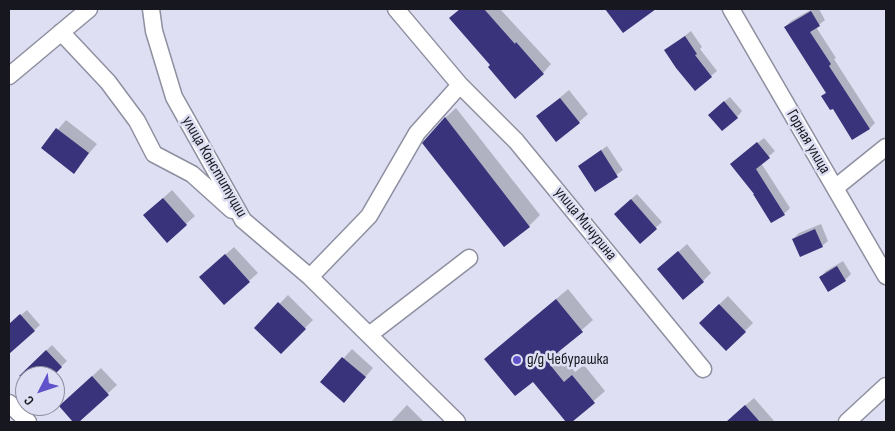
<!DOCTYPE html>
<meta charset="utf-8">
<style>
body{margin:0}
#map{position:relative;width:895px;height:431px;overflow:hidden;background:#dedff2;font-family:"Sofia Sans Condensed",sans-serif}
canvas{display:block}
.frame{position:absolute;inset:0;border:10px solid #17181f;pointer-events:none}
.north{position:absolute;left:15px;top:366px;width:50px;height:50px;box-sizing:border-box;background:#dedff2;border:1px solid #8e8f9e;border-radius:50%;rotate:229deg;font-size:14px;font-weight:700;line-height:20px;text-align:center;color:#17181f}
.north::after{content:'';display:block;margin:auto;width:18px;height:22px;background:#5f52cb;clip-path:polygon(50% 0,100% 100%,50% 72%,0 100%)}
</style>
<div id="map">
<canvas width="895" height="431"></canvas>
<div class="frame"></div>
<div class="north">С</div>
</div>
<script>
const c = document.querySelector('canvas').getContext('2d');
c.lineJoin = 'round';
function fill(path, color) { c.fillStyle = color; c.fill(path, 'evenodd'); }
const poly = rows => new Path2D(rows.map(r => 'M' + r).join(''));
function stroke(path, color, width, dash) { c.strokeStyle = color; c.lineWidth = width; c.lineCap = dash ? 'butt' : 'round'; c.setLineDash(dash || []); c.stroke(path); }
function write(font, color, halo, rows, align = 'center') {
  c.font = font + ' "Sofia Sans Condensed",sans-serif'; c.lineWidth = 5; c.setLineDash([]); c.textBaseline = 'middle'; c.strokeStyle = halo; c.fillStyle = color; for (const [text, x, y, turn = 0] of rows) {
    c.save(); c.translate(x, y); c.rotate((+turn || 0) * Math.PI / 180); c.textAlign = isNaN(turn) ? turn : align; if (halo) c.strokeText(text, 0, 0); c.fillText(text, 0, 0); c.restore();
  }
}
const shadow = poly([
 [460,9,500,9,551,64,543,73,492,65,451,18],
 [812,9,819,9,825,20,816,27,836,58,834,59,875,123,870,128,853,139,833,107,822,96,827,92,785,27,791,21],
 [691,31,702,47,700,49,717,71,711,76,666,50],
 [569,90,588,114,579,122,538,116],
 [730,97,742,111,737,117,715,109],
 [456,108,540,215,529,226,445,118],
 [66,120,97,144,73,172,42,148],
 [764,138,775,151,761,163,790,208,784,214,738,158],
 [607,146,623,170,596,190,579,166],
 [172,190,195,216,167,241,153,207],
 [637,194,662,222,640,242,621,208],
 [821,224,828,241,822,246,793,239,799,233],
 [687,244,711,273,703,281,659,269],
 [234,247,258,273,249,281,209,269],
 [843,261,851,274,845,280,829,290,821,277,826,271],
 [568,289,593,320,558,351,575,372,584,365,605,391,570,422,567,422,533,380,486,359,497,348],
 [288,295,313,320,281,352,256,328],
 [728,296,753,323,745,331,709,314],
 [27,310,40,325,9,353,9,325],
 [52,345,67,361,51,376,32,376,26,370],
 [352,349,373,368,352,393,322,382],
 [101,368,117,385,77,422,75,422,60,406],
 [754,398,775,422,728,422,734,415],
 [407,405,424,422,391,422]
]);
const building = poly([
 [460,9,484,9,515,44,516,42,544,74,515,99,488,67,490,65,449,18],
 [605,9,656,9,623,33],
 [811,11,820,26,810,32,831,64,829,66,870,129,852,140,833,109,830,110,821,96,826,93,784,27],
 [685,36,697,54,695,55,712,77,695,91,676,68,664,50],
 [560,98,580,123,556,142,536,116],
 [724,101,738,118,722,131,708,115],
 [445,117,530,227,504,247,422,143],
 [56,128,89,153,74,174,41,148],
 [757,142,770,158,756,169,785,215,771,223,753,194,754,194,730,164],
 [601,150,618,177,595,192,578,166],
 [163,198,187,225,167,243,143,215],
 [631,199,657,229,640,244,614,214],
 [815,229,823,247,800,257,792,239],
 [678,251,704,282,683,300,657,269],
 [225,254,250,282,224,305,199,277],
 [837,266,846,281,828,292,819,277],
 [556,299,583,332,547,361,564,382,572,375,595,403,572,422,566,422,533,382,515,396,484,359],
 [278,302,306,329,281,354,254,328],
 [719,304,746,332,726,351,699,323],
 [20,314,35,331,9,354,9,324],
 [46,350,62,367,53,376,19,376],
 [342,357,366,377,344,403,320,382],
 [92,376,109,395,79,422,73,422,59,406],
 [745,405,760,422,726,422]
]);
const minor = poly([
 [151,9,154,31,174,97,243,220,310,277,457,422],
 [396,9,460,85],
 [731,9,886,276],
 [61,32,108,82,137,121,154,154,192,174,232,210],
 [9,76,89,9],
 [835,188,886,147],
 [310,277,369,216,417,133,460,85,516,141,703,369],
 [369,335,469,258],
 [9,403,28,422],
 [847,422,886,386]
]);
const markers = [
 [517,360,5,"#5f52cb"]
];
const streetNames = [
 ["Горная улица",808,142,60],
 ["улица Конституции",214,167,60],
 ["улица Мичурина",585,224,51]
];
const poiNames = [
 ["д/д Чебурашка",527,360]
];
fill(shadow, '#0003');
fill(building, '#39337b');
stroke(minor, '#8e8fa0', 19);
stroke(minor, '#fff', 16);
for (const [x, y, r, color] of markers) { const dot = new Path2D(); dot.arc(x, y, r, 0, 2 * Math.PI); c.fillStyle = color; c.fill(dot); stroke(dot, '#dedff2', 2); }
write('16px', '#17181f', '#dedff2', streetNames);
write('16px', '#17181f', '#dedff2', poiNames, 'left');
</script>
